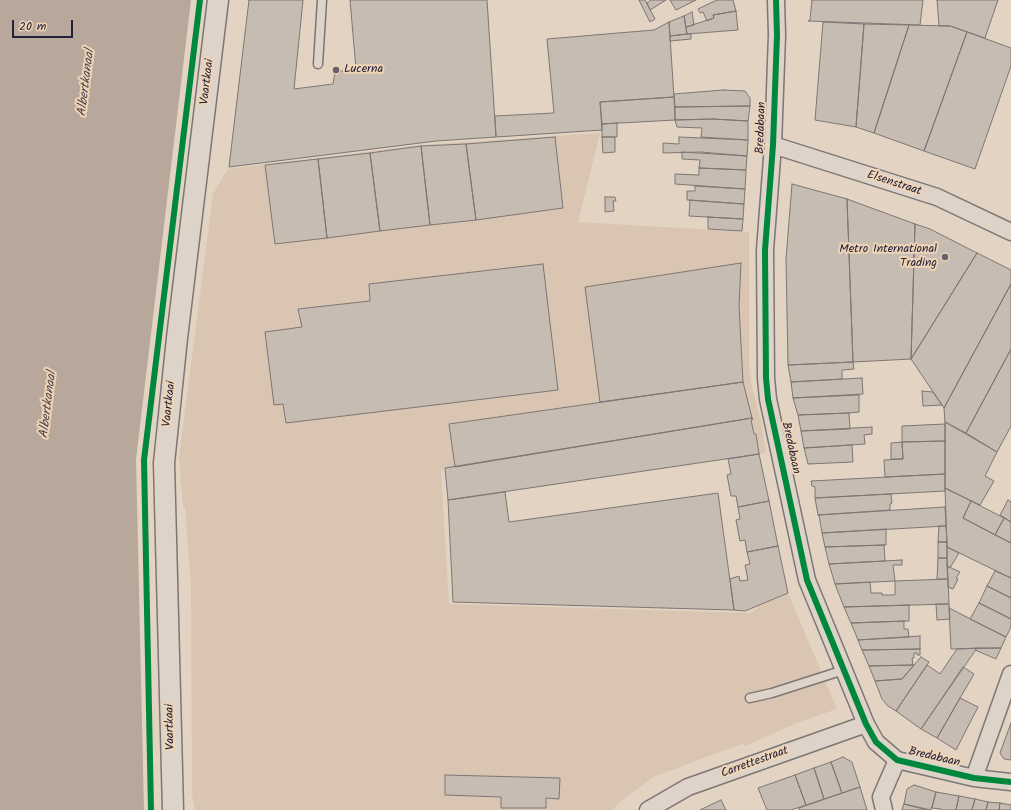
<!DOCTYPE html>
<style>
body{margin:0}
#map{position:relative;width:1011px;height:810px;overflow:hidden;background:#e2d3c3;font-family:Kalam,sans-serif}
canvas{display:block}
.scale{position:absolute;left:12px;top:20px;width:61px;height:18px;box-sizing:border-box;border:2px solid #22223b;border-top:0;padding-left:5px;font-size:12px;line-height:14px;white-space:nowrap;color:#22223b;-webkit-text-stroke:3px #efd4b6;paint-order:stroke}
</style>
<div id="map">
<canvas width="1011" height="810"></canvas>
<div class="scale">20 m</div>
</div>
<script>
const c = document.querySelector('canvas').getContext('2d');
c.lineJoin = 'round';
function fill(path, color) { c.fillStyle = color; c.fill(path, 'evenodd'); }
const poly = rows => new Path2D(rows.map(r => 'M' + r).join(''));
function stroke(path, color, width, dash) { c.strokeStyle = color; c.lineWidth = width; c.lineCap = dash ? 'butt' : 'round'; c.setLineDash(dash || []); c.stroke(path); }
function write(font, color, halo, rows, align = 'center') {
  c.font = font + ' Kalam,sans-serif'; c.lineWidth = 4; c.setLineDash([]); c.textBaseline = 'middle'; c.strokeStyle = halo; c.fillStyle = color; for (const [text, x, y, turn = 0] of rows) {
    c.save(); c.translate(x, y); c.rotate((+turn || 0) * Math.PI / 180); c.textAlign = isNaN(turn) ? turn : align; if (halo) c.strokeText(text, 0, 0); c.fillText(text, 0, 0); c.restore();
  }
}
const built = poly([
 [600,133,578,222,749,232,749,367,752,387,761,421,766,453,448,500,445,468,441,471,449,604,750,613,758,608,758,606,788,593,837,709,799,722,745,746,744,743,653,777,621,801,612,810,195,810,192,795,191,587,185,507,183,506,179,458,213,194,228,169,420,145]
]);
const water = poly([
 [0,0,191,0,136,459,144,810,0,810]
]);
const building = poly([
 [249,0,303,0,294,89,333,84,335,72,356,69,350,0,487,0,496,137,436,141,229,167,249,0],
 [639,0,645,0,655,19,650,22,639,0],
 [651,0,666,0,650,10,647,3,651,0],
 [670,0,696,0,676,10,670,0],
 [717,0,733,0,736,11,713,15,714,18,707,21,703,12,700,13,698,9,717,0],
 [812,0,923,0,920,25,808,21,810,20,812,0],
 [937,0,998,0,985,38,950,26,939,26,937,0],
 [736,11,738,30,687,34,686,27,714,18,713,15,736,11],
 [692,12,694,25,686,27,684,16,692,12],
 [684,16,687,34,670,36,669,22,684,16],
 [669,22,674,97,600,102,602,130,496,137,495,116,554,113,547,39,654,30,669,22],
 [823,22,864,24,856,127,815,120,823,22],
 [864,24,909,25,874,133,856,127,864,24],
 [909,25,950,26,967,32,924,151,874,133,909,25],
 [967,32,1011,48,1011,66,975,169,924,151,967,32],
 [687,34,691,34,691,39,670,41,670,36,687,34],
 [723,90,745,91,750,98,750,106,675,107,674,94,723,90],
 [674,97,675,120,602,124,600,102,674,97],
 [750,106,748,121,713,119,675,120,675,107,750,106],
 [713,119,748,121,748,140,701,137,702,128,677,127,675,120,713,119],
 [617,123,617,137,602,137,602,124,617,123],
 [555,137,563,208,476,220,466,144,555,137],
 [602,137,615,137,615,152,603,153,602,137],
 [679,137,748,140,747,156,701,152,663,153,663,143,679,144,679,137],
 [466,144,476,220,430,225,421,146,466,144],
 [421,146,430,225,380,231,370,153,421,146],
 [682,152,747,156,746,170,699,168,700,160,682,159,682,152],
 [370,153,380,231,327,238,318,159,370,153],
 [318,159,327,238,275,244,265,165,318,159],
 [699,168,746,170,745,189,675,184,675,174,699,175,699,168],
 [792,184,847,199,853,362,788,365,786,259,792,184],
 [695,186,745,189,744,204,687,200,687,191,695,191,695,186],
 [605,197,615,197,616,201,613,201,614,211,605,212,605,197],
 [847,199,915,224,911,359,853,362,847,199],
 [690,200,744,204,743,219,689,216,690,200],
 [708,217,743,219,742,231,708,229,708,217],
 [915,224,930,229,977,253,911,359,915,224],
 [977,253,1011,270,1011,284,944,408,911,359,977,253],
 [741,263,739,306,743,382,600,402,585,287,741,263],
 [543,264,558,390,286,423,283,404,274,405,265,332,302,327,298,309,370,301,369,284,543,264],
 [1011,284,1011,349,966,433,945,422,944,408,1011,284],
 [1011,349,1011,426,997,452,966,433,1011,349],
 [853,362,854,369,842,370,842,379,791,382,788,365,853,362],
 [862,378,863,394,793,398,791,382,862,378],
 [743,382,752,418,455,467,449,424,743,382],
 [922,391,933,392,942,405,923,406,922,391],
 [859,395,859,412,849,413,798,415,793,398,859,395],
 [849,413,850,429,801,431,798,415,849,413],
 [752,418,753,419,751,420,754,434,756,434,759,454,448,500,445,468,752,418],
 [945,422,997,452,985,476,994,481,980,505,945,488,945,422],
 [945,424,945,441,902,442,902,426,945,424],
 [872,427,872,434,864,435,865,444,804,448,801,431,872,427],
 [945,441,945,474,885,477,884,460,903,459,902,442,945,441],
 [902,442,903,459,891,459,891,443,902,442],
 [852,445,853,462,808,464,804,448,852,445],
 [759,454,769,501,738,507,736,496,731,496,727,475,731,474,728,459,759,454],
 [945,474,945,491,815,498,815,487,812,486,811,481,945,474],
 [945,488,971,501,963,518,1011,543,1011,578,947,547,945,488],
 [505,492,509,522,718,493,734,610,453,602,448,500,505,492],
 [891,494,892,503,890,504,890,510,818,515,815,498,891,494],
 [1008,500,1011,502,1011,522,1000,515,1008,500],
 [769,501,778,546,747,552,745,540,740,541,736,520,740,519,738,507,769,501],
 [971,501,1004,518,995,535,963,518,971,501],
 [945,507,946,526,822,533,819,515,818,515,945,507],
 [1004,518,1011,522,1011,543,995,535,1004,518],
 [939,526,946,526,947,542,938,542,939,526],
 [886,529,886,545,884,545,825,547,822,533,886,529],
 [938,542,947,542,947,558,938,558,938,542],
 [884,545,885,561,829,564,825,547,884,545],
 [778,546,788,593,745,611,734,610,730,579,739,576,740,581,748,580,745,565,750,564,747,552,778,546],
 [947,547,959,553,950,568,947,566,947,547],
 [938,558,947,558,948,579,937,579,938,558],
 [902,560,902,565,893,565,895,581,835,584,829,564,902,560],
 [947,566,960,572,956,578,958,579,953,589,948,587,947,566],
 [995,571,1011,578,1011,598,987,586,995,571],
 [948,579,949,604,844,607,835,584,870,582,871,593,882,593,882,595,895,595,895,581,948,579],
 [987,586,1011,598,1011,619,979,603,987,586],
 [979,603,1011,619,1011,627,1006,637,970,619,979,603],
 [936,604,949,604,950,619,937,620,936,604],
 [909,605,909,621,851,623,844,607,909,605],
 [949,608,1006,637,1001,648,951,649,949,608],
 [904,621,904,629,908,629,909,637,858,640,851,623,904,621],
 [920,636,920,649,862,650,858,640,920,636],
 [977,648,921,729,896,711,927,665,940,674,957,649,977,648],
 [977,648,1001,648,996,659,975,650,977,648],
 [920,649,920,655,917,655,917,653,914,653,914,658,912,658,913,665,869,666,862,650,920,649],
 [921,657,929,662,896,711,888,706,882,699,875,681,902,679,921,657],
 [914,665,902,679,875,681,869,666,914,665],
 [963,667,974,674,937,738,921,729,963,667],
 [960,698,978,707,956,750,937,738,960,698],
 [1011,723,1011,760,1004,759,1000,753,1011,723],
 [843,757,852,762,860,787,842,793,831,762,843,757],
 [831,762,842,793,824,799,814,768,831,762],
 [814,768,824,799,806,805,795,775,814,768],
 [445,775,560,778,559,799,546,798,546,808,501,808,501,797,445,795,445,775],
 [795,775,806,805,791,810,767,810,758,788,795,775],
 [914,785,936,792,931,810,904,804,907,789,914,785],
 [860,787,867,810,799,810,799,808,860,787],
 [936,792,959,796,956,810,940,810,941,809,932,808,936,792],
 [959,796,975,799,972,810,956,810,959,796],
 [975,799,988,802,986,810,972,810,975,799],
 [721,800,726,810,700,810,721,800],
 [988,802,1000,803,999,810,986,810,988,802],
 [1000,803,1011,805,1011,810,999,810,1000,803],
 [904,804,927,810,902,810,904,804]
]);
const service = poly([
 [318,64,322,0],
 [750,698,772,693,844,670]
]);
const minor = poly([
 [776,0,777,35,773,145,765,250,766,378,768,399,807,580,866,724,876,742,897,760,974,778,1011,782],
 [773,145,937,197,1011,232],
 [974,778,1011,674],
 [648,810,688,787,866,724],
 [884,810,881,797,897,760]
]);
const tertiary = poly([
 [173,810,164,463,177,338,218,0]
]);
const cycleway = poly([
 [776,0,777,35,773,145,765,250,766,378,768,399,807,580,866,724,876,742,897,760,974,778,1011,782],
 [151,810,144,460,200,0]
]);
const markers = [
 [336,70,4,"#65606b"],
 [945,257,4,"#65606b"]
];
const poiNames = [
 ["Lucerna",344,70],
 ["Metro International",937,250,"right"],
 ["Trading",937,264,"right"]
];
const streetNames = [
 ["Vaartkaai",208,82,-83],
 ["Bredabaan",762,128,-88],
 ["Elsenstraat",894,184,18],
 ["Vaartkaai",170,404,-84],
 ["Bredabaan",790,448,78],
 ["Vaartkaai",171,727,-91],
 ["Bredabaan",934,758,13],
 ["Carrettestraat",755,763,-20]
];
const waterNames = [
 ["Albertkanaal",87,83,-83],
 ["Albertkanaal",49,405,-83]
];
fill(built, '#d9c5b2');
fill(water, '#b8a89b');
fill(building, '#c6bcb1');
stroke(building, '#7d7674', 1);
stroke(service, '#7d7674', 11);
stroke(minor, '#7d7674', 19);
stroke(tertiary, '#7d7674', 23);
stroke(service, '#ddd3c8', 8);
stroke(minor, '#ddd3c8', 16);
stroke(tertiary, '#ddd3c8', 20);
stroke(cycleway, '#00873e', 6);
for (const [x, y, r, color] of markers) { const dot = new Path2D(); dot.arc(x, y, r, 0, 2 * Math.PI); c.fillStyle = color; c.fill(dot); stroke(dot, '#efd4b6', 1.5); }
write('12px', '#22223b', '#efd4b6', poiNames, 'left');
write('12px', '#22223b', '#efd4b6', streetNames);
write('italic 13px', '#4a4453', '#efd4b6', waterNames);
</script>
